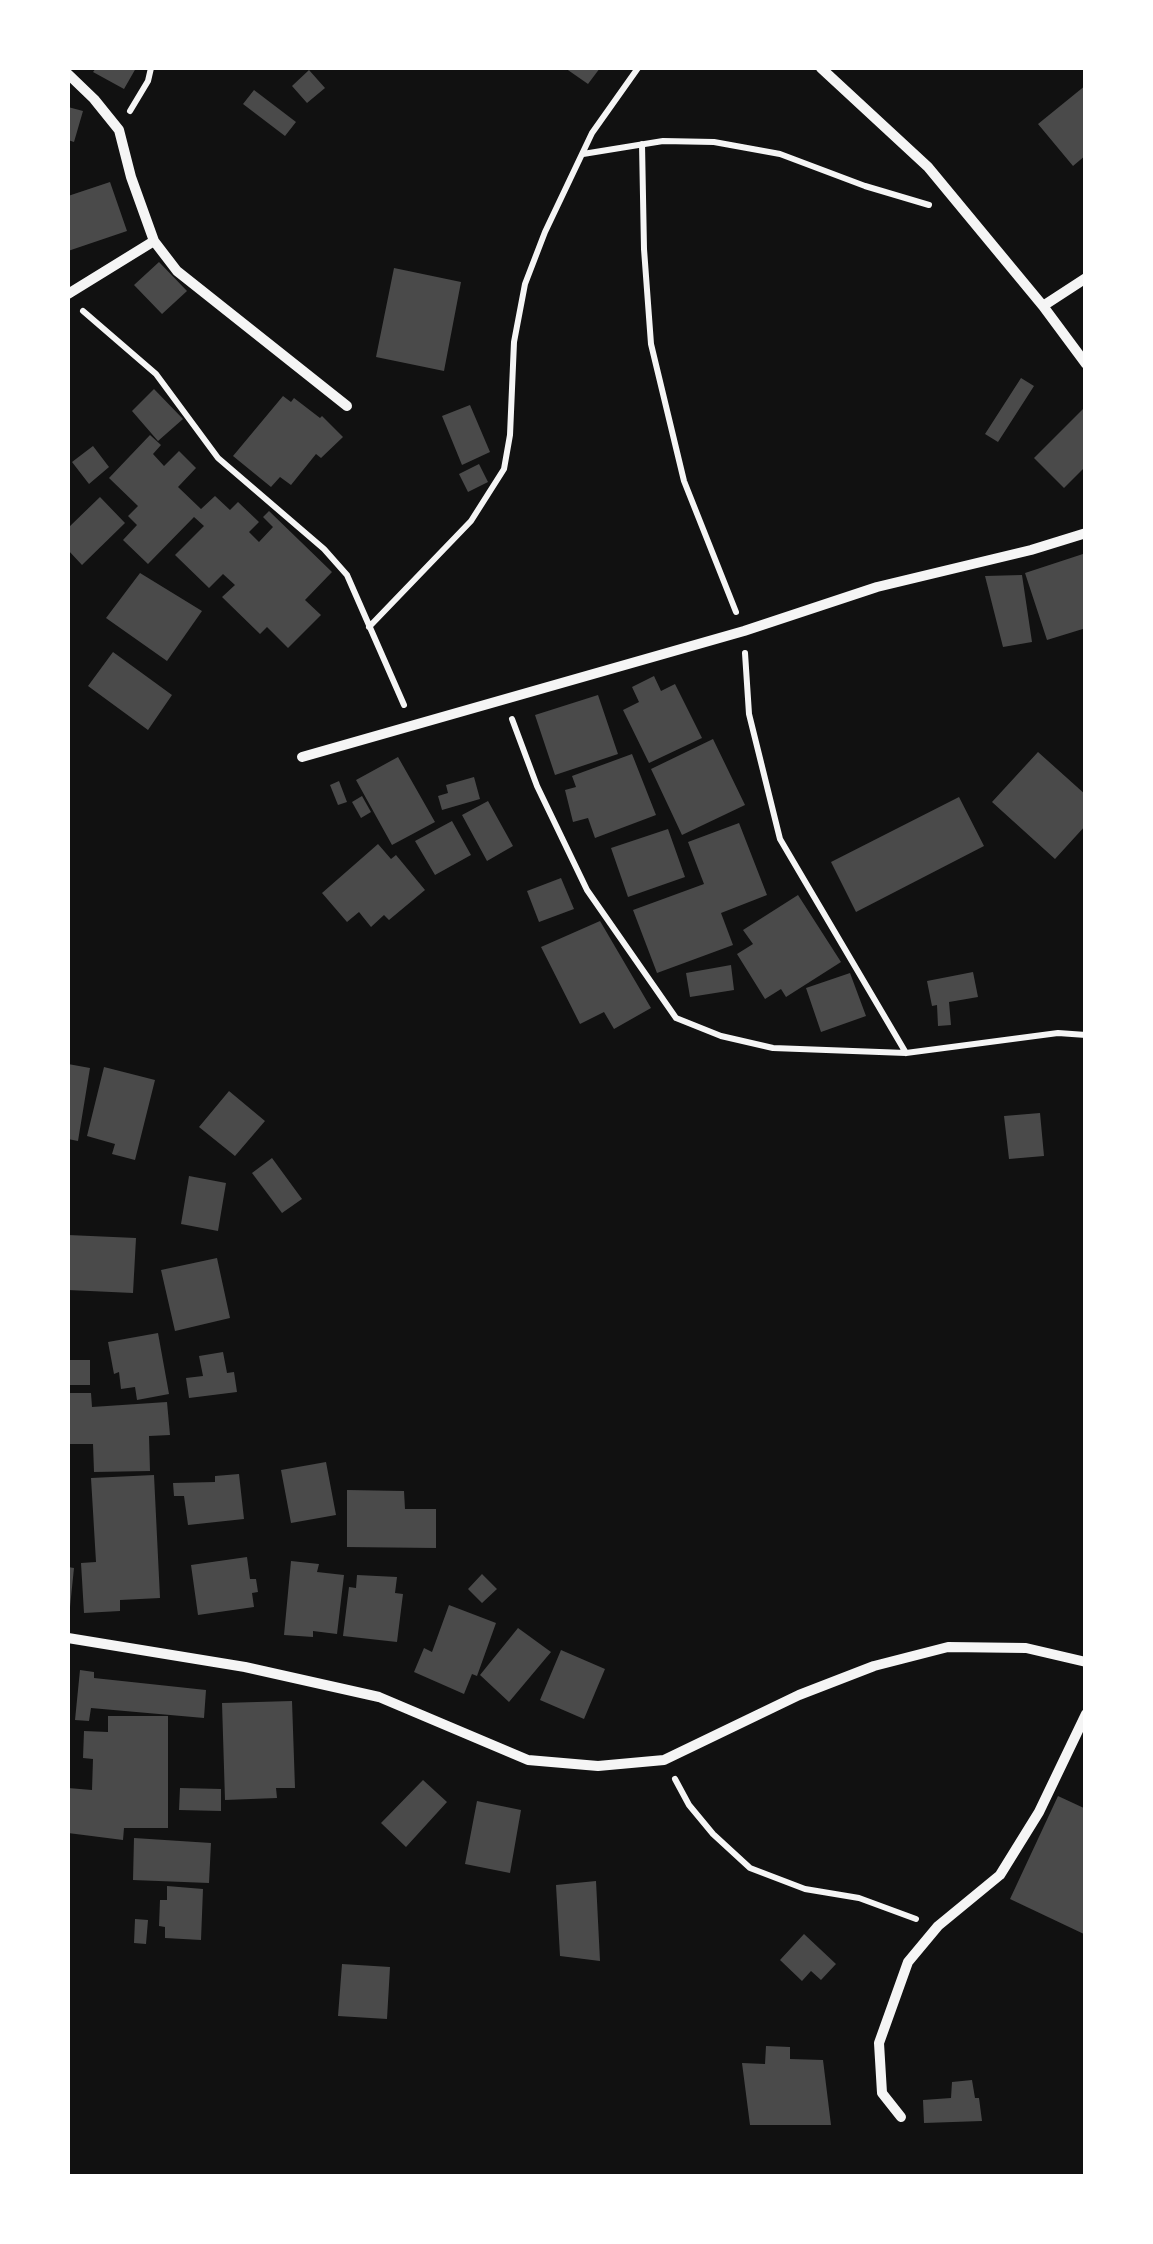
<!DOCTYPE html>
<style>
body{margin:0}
#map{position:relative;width:1153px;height:2244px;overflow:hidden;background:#111;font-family:Jost,sans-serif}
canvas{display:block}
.frame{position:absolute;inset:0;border:70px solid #fff;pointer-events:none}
</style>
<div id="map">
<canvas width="1153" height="2244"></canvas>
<div class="frame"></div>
</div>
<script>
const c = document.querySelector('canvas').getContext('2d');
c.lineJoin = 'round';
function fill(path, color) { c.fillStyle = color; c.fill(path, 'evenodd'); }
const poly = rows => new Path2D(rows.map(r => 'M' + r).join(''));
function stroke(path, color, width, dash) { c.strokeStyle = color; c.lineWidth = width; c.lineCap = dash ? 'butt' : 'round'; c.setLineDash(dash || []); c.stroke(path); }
const building = poly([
 [96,68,136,68,124,89,93,72],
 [565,68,600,68,588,84],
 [309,70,325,88,307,103,292,86],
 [1086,85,1086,155,1073,166,1038,124],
 [254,90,296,122,285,136,243,104],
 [68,107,83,111,74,142,68,140],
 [110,182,127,231,68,251,68,196],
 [159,262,187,291,162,314,134,285],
 [394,268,461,282,444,371,376,357],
 [1021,378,1034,386,998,442,985,434],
 [154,389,183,419,158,441,132,411],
 [283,396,291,402,294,398,320,418,322,416,343,437,321,458,316,454,291,485,280,477,271,487,233,456],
 [470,405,490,452,462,465,442,416],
 [1086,406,1086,466,1064,488,1034,458],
 [150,435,161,445,153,454,164,466,179,451,196,468,178,487,201,509,215,496,230,510,238,502,259,522,249,532,259,542,273,527,263,517,269,511,332,572,305,600,321,615,288,648,267,627,260,634,222,597,235,585,223,574,209,588,175,555,204,526,194,517,148,564,123,540,137,525,128,516,138,506,109,478],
 [93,446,109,467,89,484,72,462],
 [479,464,488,482,468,492,459,474],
 [100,497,125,523,82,565,68,550,68,528],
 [1086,553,1086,628,1047,640,1025,573],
 [140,573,202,611,167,661,106,618],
 [1022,575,1032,642,1003,647,985,576],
 [113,652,172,695,148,730,88,686],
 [654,676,661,691,675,684,702,738,649,763,623,710,639,702,632,687],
 [598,695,618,754,555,775,535,715],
 [713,739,745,805,682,835,651,769],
 [1038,752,1086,795,1086,825,1055,859,992,802],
 [632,754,656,815,595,838,588,818,573,822,565,790,576,787,572,776],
 [398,757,435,822,392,845,356,780],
 [474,777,480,799,442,810,438,796,448,793,446,785],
 [339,781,347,802,338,805,330,785],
 [362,796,371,812,361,818,352,802],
 [959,797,984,846,856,912,831,862],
 [488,801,513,846,487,861,462,815],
 [452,821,471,855,435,875,415,841],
 [739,823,767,895,721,913,733,945,657,973,633,910,704,884,688,842],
 [668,829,685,877,628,897,611,848],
 [378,844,391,859,396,855,425,890,389,920,384,915,371,927,359,912,347,922,322,893],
 [561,878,574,909,539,922,527,891],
 [798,895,841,962,786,997,781,989,765,999,737,954,753,944,743,930],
 [600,921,651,1008,614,1029,604,1012,580,1024,541,947],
 [731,965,734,990,690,997,686,973],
 [973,972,978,997,949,1002,951,1025,938,1026,937,1005,932,1006,927,981],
 [850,973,866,1016,821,1032,806,988],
 [68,1064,90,1068,78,1141,68,1139],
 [104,1067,155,1080,135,1160,112,1154,115,1144,87,1136],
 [229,1091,265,1121,235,1156,199,1127],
 [1040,1113,1044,1156,1009,1159,1004,1116],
 [272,1158,302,1199,282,1213,252,1173],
 [189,1176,226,1183,218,1231,181,1224],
 [68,1235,136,1238,133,1293,68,1290],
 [217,1258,230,1318,175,1331,161,1270],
 [158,1333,169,1394,137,1400,135,1387,121,1389,119,1372,114,1374,108,1342],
 [223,1352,227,1373,234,1372,237,1392,189,1398,186,1378,203,1376,199,1356],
 [69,1360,90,1360,90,1385,69,1385],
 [68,1393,91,1393,92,1407,167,1402,170,1435,149,1436,150,1471,94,1472,93,1444,68,1444],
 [326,1462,336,1515,291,1523,281,1470],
 [239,1474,244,1519,188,1525,184,1496,174,1496,173,1483,215,1482,215,1476],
 [154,1475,160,1598,120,1600,120,1611,84,1613,81,1563,96,1562,91,1478],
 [347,1490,404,1491,405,1509,436,1509,436,1548,347,1547],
 [247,1557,250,1579,256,1579,258,1592,252,1593,254,1607,198,1615,191,1565],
 [291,1561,319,1564,317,1572,344,1575,337,1634,313,1631,313,1637,284,1635],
 [68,1567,74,1568,70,1607,68,1607],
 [482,1574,497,1589,482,1603,468,1589],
 [357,1575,397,1577,395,1593,403,1594,397,1642,343,1636,349,1587,356,1588],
 [449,1605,496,1623,477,1676,472,1674,464,1694,414,1672,424,1648,432,1652],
 [518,1628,551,1652,509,1702,480,1675],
 [561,1650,605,1669,584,1719,540,1700],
 [80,1670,94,1672,94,1678,206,1690,204,1718,91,1708,89,1721,75,1720],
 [292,1701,295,1788,276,1788,277,1798,225,1800,222,1703],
 [108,1716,168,1716,168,1828,124,1828,123,1840,68,1833,68,1788,92,1790,93,1759,83,1758,84,1731,108,1732],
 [423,1780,447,1802,406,1847,381,1823],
 [180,1788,221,1789,221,1811,179,1810],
 [1058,1796,1086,1809,1086,1935,1010,1899],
 [477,1801,521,1810,510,1873,465,1864],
 [134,1838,211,1843,209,1883,133,1880],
 [596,1881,600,1961,560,1956,556,1885],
 [167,1886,203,1889,201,1940,165,1938,165,1927,159,1926,160,1900,167,1900],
 [135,1919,148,1920,146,1944,134,1943],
 [804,1934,836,1964,821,1980,811,1971,802,1981,780,1960],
 [342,1964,390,1967,387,2019,338,2016],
 [766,2046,790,2047,790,2059,823,2060,831,2125,750,2125,742,2063,765,2064],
 [972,2080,975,2098,979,2098,982,2121,924,2123,923,2100,951,2098,952,2082]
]);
const path = poly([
 [130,111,148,81,151,68],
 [642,144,644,249,651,344,684,481,736,612],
 [583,154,663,141,714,142,780,154,865,186,929,205],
 [83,311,156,374,218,458,324,549,347,575,404,705],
 [369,627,471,521,504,469,510,435,514,342,525,284,545,232,592,133,638,68],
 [745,653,749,714,780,839,906,1053],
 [512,719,537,786,587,890,676,1018,721,1036,773,1048,906,1053,1058,1033,1086,1035],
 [675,1779,689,1805,713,1834,750,1868,805,1889,859,1898,916,1919]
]);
const minor = poly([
 [821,68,928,167,1043,306,1086,364],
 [68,74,94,99,119,130,131,177,154,241,177,271,347,406],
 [68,294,154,241],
 [1043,306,1086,278],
 [302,757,744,631,877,587,1031,550,1086,533],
 [68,1638,245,1667,379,1697,528,1760,598,1766,664,1760,799,1695,874,1666,948,1647,1026,1648,1086,1662],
 [901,2117,882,2093,879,2043,908,1962,938,1926,1000,1875,1039,1812,1086,1714]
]);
fill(building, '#4a4a4a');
stroke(path, '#f5f5f5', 6);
stroke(minor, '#f5f5f5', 10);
</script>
